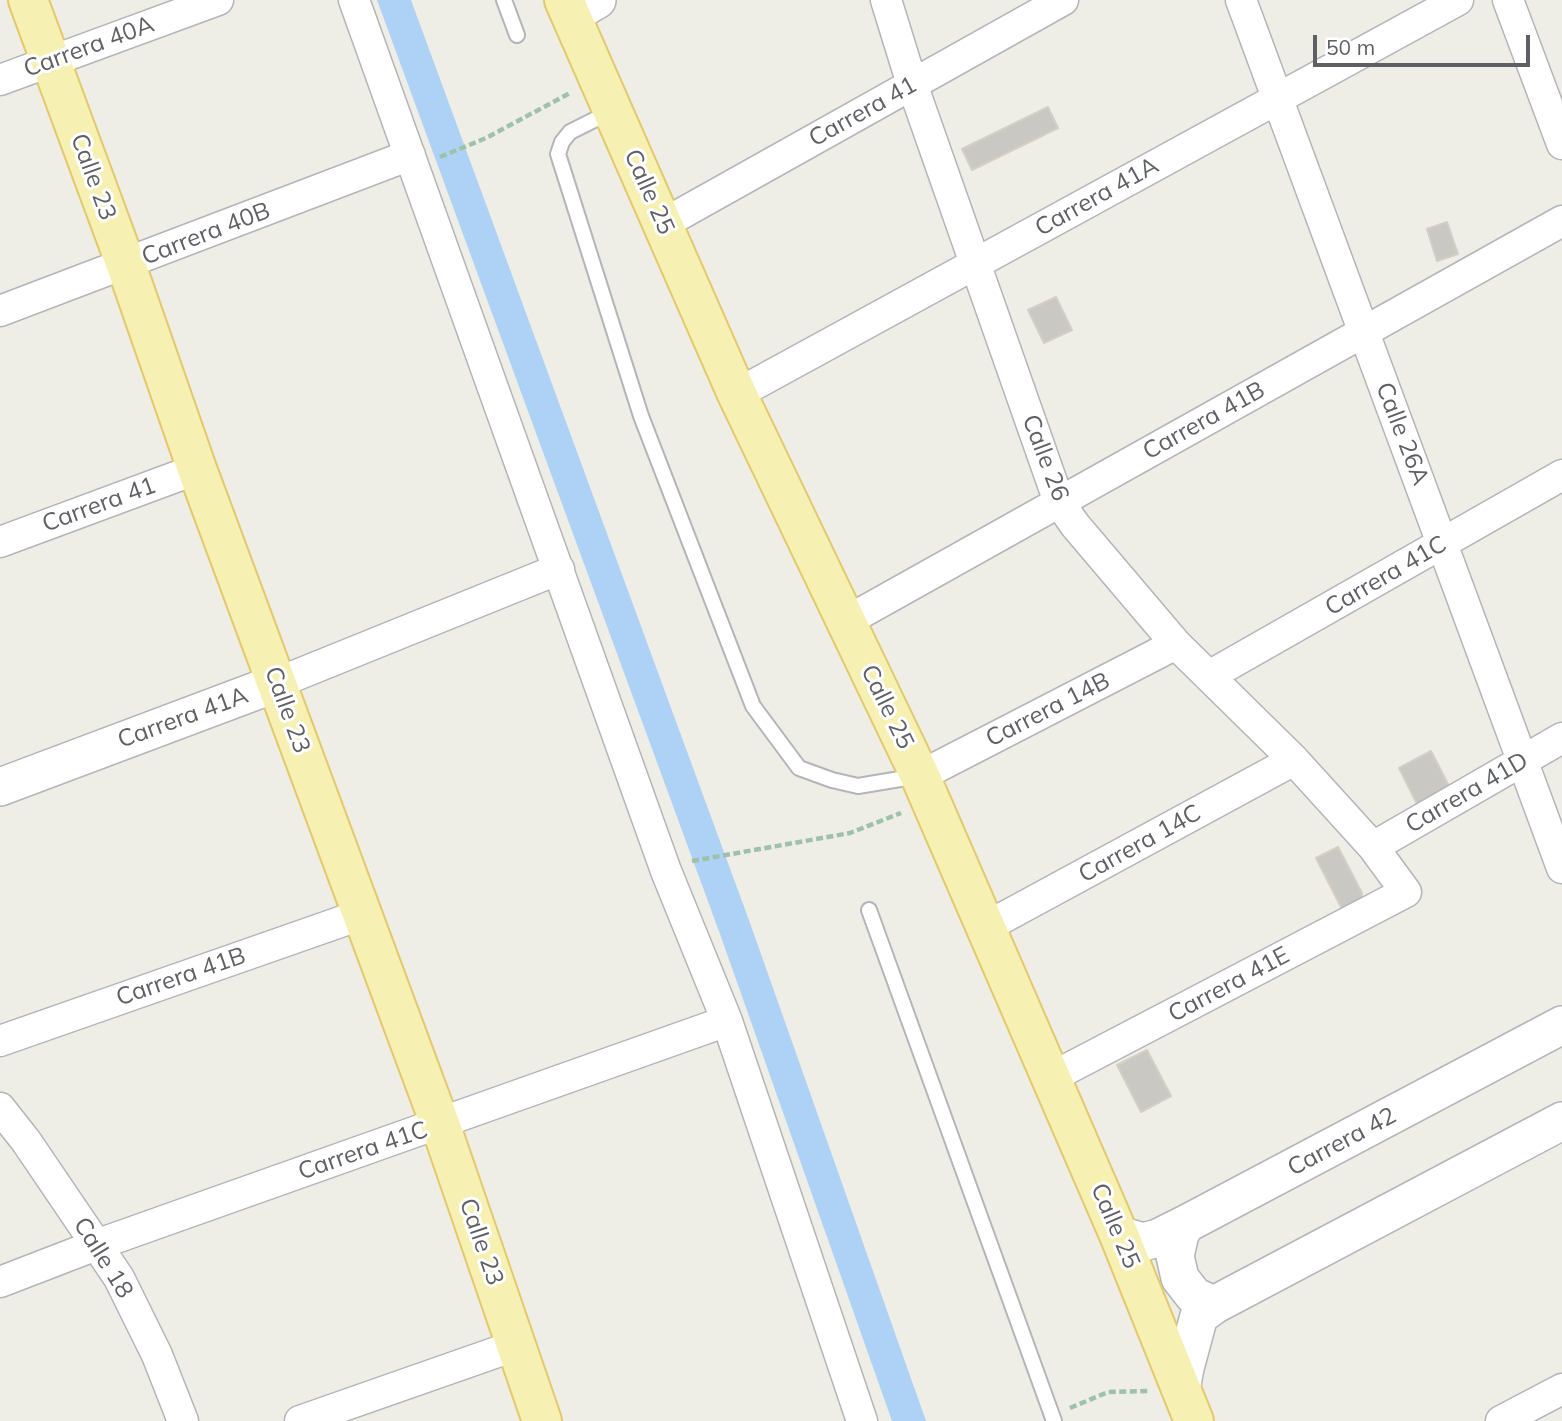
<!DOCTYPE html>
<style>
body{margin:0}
#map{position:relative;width:1562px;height:1421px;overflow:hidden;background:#eeede6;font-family:Mulish,sans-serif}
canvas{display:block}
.scale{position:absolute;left:1313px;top:35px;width:217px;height:32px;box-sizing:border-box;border:4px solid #5e6065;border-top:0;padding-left:9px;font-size:21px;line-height:24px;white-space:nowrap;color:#5e6065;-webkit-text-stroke:5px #fff;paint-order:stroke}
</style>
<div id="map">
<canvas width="1562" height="1421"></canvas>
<div class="scale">50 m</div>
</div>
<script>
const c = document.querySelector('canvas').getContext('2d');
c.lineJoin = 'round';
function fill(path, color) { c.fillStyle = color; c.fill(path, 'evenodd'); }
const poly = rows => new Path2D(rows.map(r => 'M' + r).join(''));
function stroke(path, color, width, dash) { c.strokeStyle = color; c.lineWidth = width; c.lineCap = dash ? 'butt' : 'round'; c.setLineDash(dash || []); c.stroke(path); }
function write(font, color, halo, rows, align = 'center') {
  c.font = font + ' Mulish,sans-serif'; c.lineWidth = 6; c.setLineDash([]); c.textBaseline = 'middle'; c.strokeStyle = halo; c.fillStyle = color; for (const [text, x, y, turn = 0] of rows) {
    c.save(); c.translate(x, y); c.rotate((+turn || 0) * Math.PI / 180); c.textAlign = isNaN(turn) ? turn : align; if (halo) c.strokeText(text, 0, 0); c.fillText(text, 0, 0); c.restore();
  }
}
const water = poly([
 [377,0,411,0,750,923,926,1421,892,1421,720,934]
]);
const building = poly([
 [1048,107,1058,128,972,170,962,149,1048,107],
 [1447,222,1458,254,1437,261,1427,229,1447,222],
 [1056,297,1072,330,1044,343,1028,310,1056,297],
 [1431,751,1450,788,1417,804,1399,768,1431,751],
 [1338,847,1362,893,1361,906,1344,913,1316,858,1338,847],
 [1147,1050,1171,1096,1141,1112,1117,1065,1147,1050]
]);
const path = poly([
 [440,157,486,138,570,93],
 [692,861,850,833,901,813],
 [1070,1408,1108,1392,1149,1391]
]);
const service = poly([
 [504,0,517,35],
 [612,111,570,132,562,142,558,154,641,416,753,706,799,768,832,780,858,786,918,776],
 [869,910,1054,1421]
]);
const minor = poly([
 [354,0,666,871,727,1021,862,1421],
 [886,0,912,84,1059,502,1075,525,1176,644,1294,760,1373,847,1406,892,1052,1077],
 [1241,0,1562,868],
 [1508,0,1562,144],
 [0,80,218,0],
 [663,224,1063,0],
 [0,311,410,155],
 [737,394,1458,0],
 [0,542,197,469],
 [845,622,1562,221],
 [1209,676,1562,475],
 [277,683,559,569],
 [920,776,1176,644],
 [1373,847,1562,738],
 [986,927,1294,760],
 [0,1041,363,914],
 [0,1108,26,1141,119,1278,157,1355,183,1421],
 [0,1282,96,1245,727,1021],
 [300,1421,517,1345],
 [1501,1421,1562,1389]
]);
const tertiary = poly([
 [571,15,597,0],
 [0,787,277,683],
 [1186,1224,1180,1234,1175,1256,1180,1278,1194,1296,1214,1305],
 [1119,1235,1143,1242,1158,1238,1186,1224,1562,1025],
 [1181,1390,1185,1368,1199,1316,1214,1305,1562,1121]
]);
const primary = poly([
 [28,0,126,265,197,469,440,1124,542,1421],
 [564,0,737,394,920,776,1119,1235,1194,1421]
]);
const streetNames = [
 ["Carrera 40A",89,47,-20],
 ["Carrera 41",863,112,-29],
 ["Calle 23",93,177,70],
 ["Calle 25",649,192,66],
 ["Carrera 41A",1097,197,-29],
 ["Carrera 40B",206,234,-21],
 ["Carrera 41B",1204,421,-29],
 ["Calle 26A",1402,434,69],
 ["Calle 26",1045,458,69],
 ["Carrera 41",99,505,-20],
 ["Carrera 41C",1386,576,-30],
 ["Calle 25",887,707,64],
 ["Calle 23",287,710,70],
 ["Carrera 14B",1048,710,-27],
 ["Carrera 41A",183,718,-20],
 ["Carrera 41D",1467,793,-30],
 ["Carrera 14C",1140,844,-29],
 ["Carrera 41B",181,977,-19],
 ["Carrera 41E",1229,985,-28],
 ["Carrera 42",1342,1142,-28],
 ["Carrera 41C",363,1151,-19],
 ["Calle 25",1115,1226,67],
 ["Calle 23",481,1242,71],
 ["Calle 18",103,1258,58]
];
fill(water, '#aed2f6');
fill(building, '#cac8c3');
stroke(building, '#d3cfc5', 2);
stroke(service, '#b3b5b9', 18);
stroke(minor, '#b3b5b9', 33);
stroke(tertiary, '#b3b5b9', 40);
stroke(primary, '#e3c96b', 42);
stroke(path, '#9ec1aa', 4.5, [7, 3.5]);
stroke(service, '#fff', 14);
stroke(minor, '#fff', 30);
stroke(tertiary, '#fff', 37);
stroke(primary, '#f7f0b3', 38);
write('24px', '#5e6065', '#fff', streetNames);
</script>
